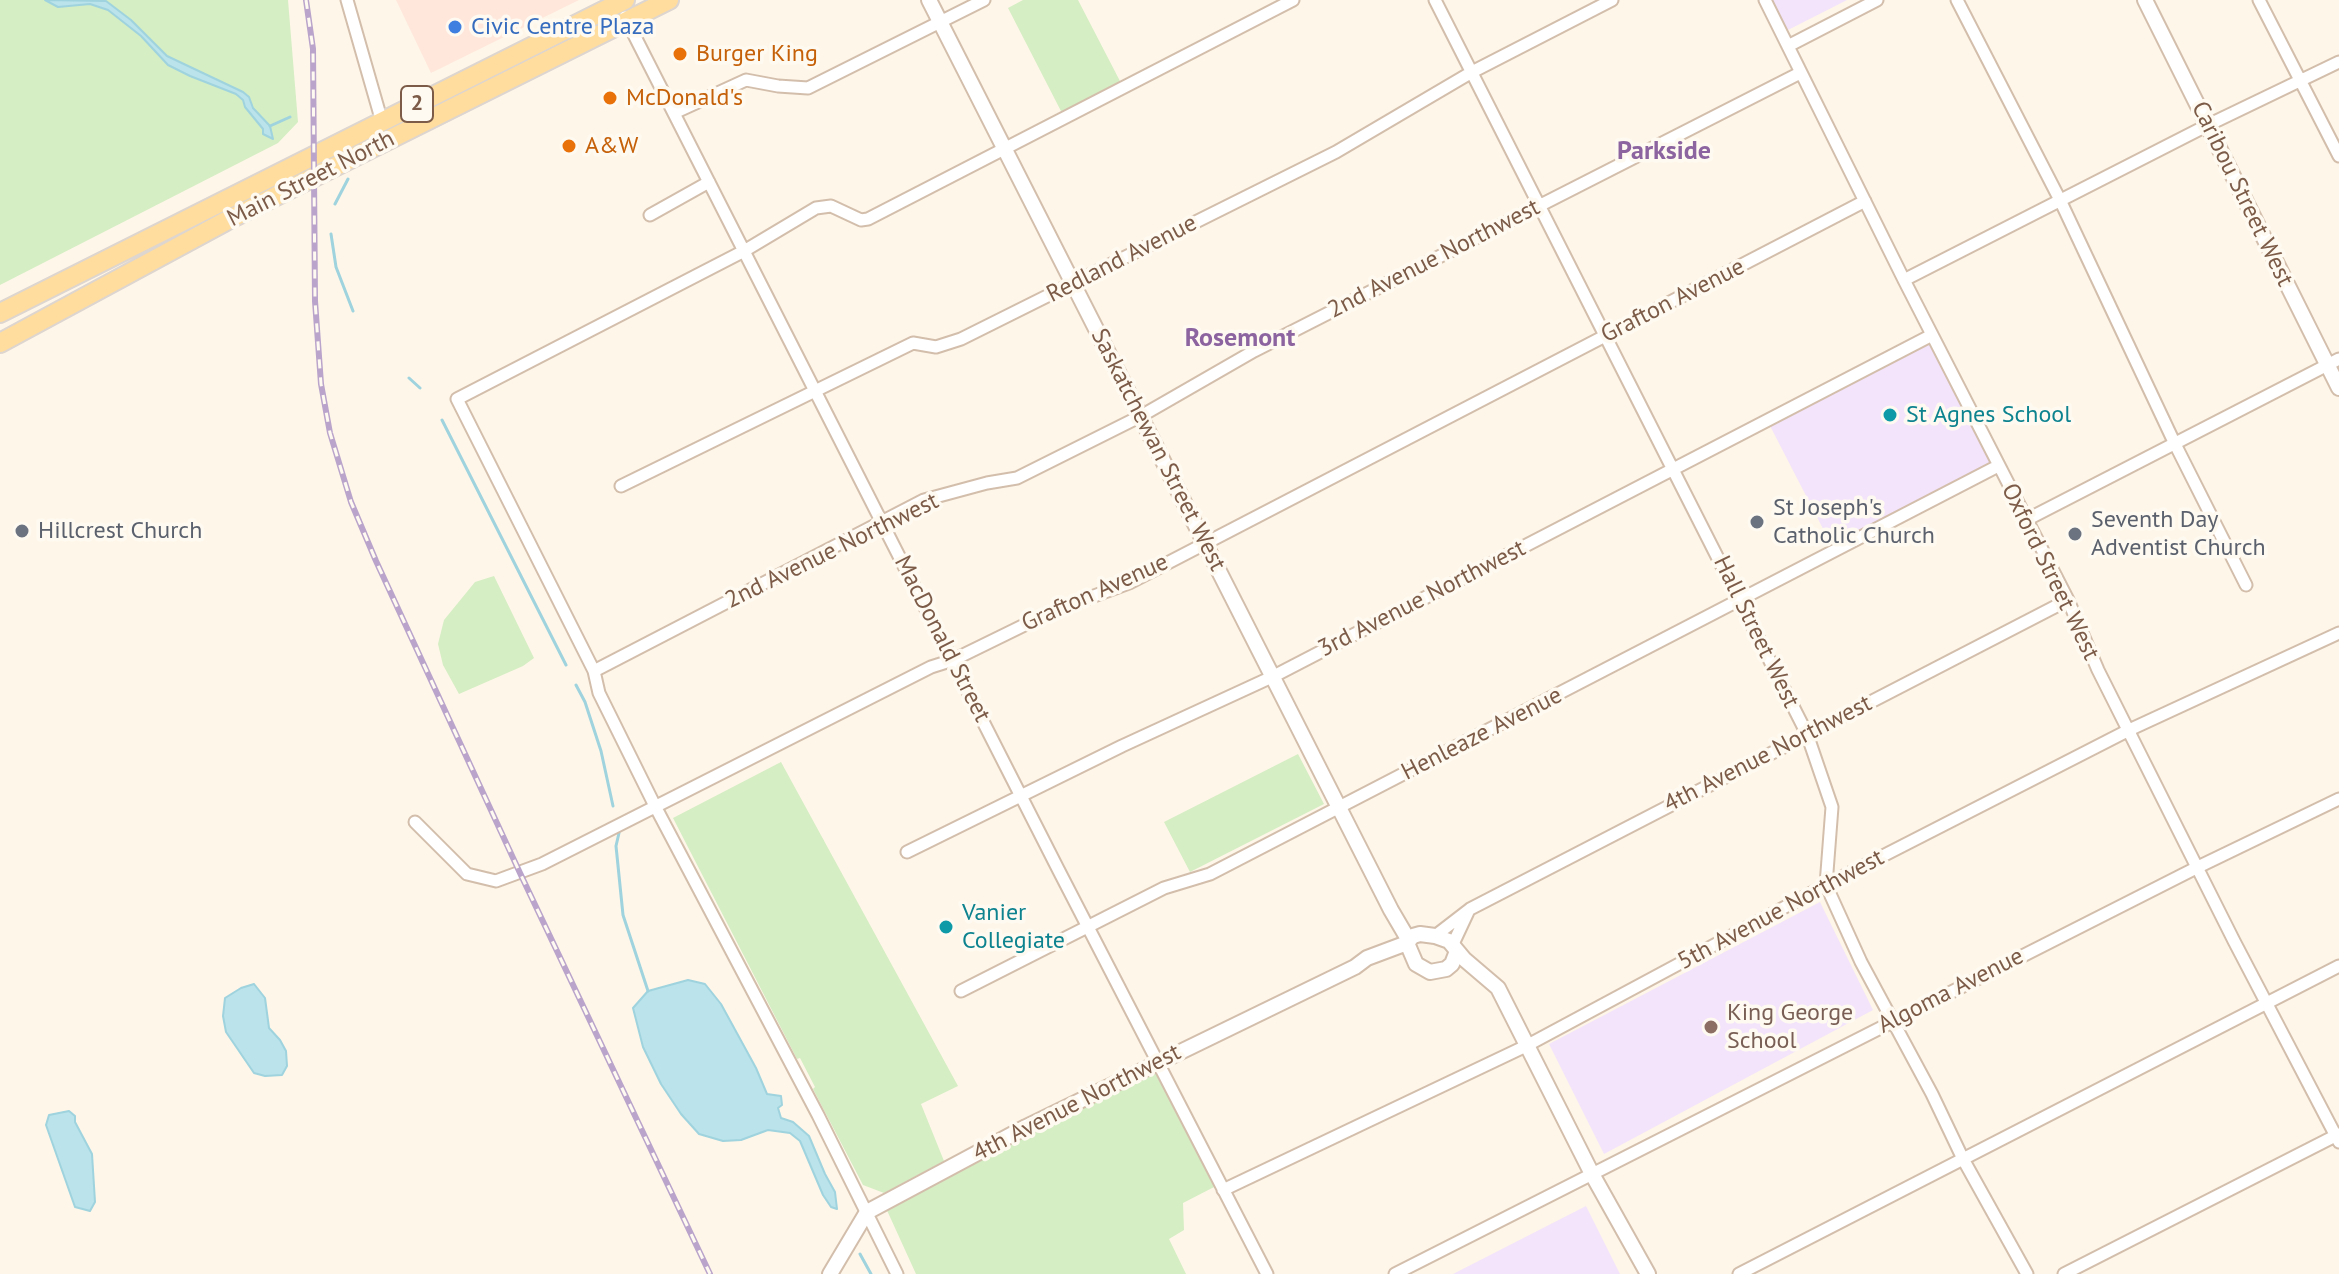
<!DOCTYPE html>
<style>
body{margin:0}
canvas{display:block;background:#fef6e8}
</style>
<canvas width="2339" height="1274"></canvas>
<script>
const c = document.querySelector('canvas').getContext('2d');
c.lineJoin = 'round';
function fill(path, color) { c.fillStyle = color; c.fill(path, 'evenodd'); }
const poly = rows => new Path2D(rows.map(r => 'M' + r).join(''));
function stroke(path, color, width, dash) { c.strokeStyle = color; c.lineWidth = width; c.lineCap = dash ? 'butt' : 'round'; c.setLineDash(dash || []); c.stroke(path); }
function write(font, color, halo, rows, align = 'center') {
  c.font = font + ' "PT Sans",sans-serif'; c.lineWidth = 7; c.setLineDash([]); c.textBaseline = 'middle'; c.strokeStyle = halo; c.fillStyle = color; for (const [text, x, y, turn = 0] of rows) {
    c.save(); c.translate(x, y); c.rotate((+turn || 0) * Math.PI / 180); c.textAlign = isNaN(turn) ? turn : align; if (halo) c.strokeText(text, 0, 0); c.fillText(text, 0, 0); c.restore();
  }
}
const commercial = poly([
 [396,0,579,0,431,73]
]);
const education = poly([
 [1772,0,1847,0,1788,30],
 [1932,335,1998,466,1835,552,1767,420],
 [1820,902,1873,1010,1604,1154,1549,1044],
 [1586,1206,1620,1274,1453,1274]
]);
const green = poly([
 [0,0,288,0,298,122,278,143,0,285],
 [1023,0,1078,0,1122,85,1063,115,1008,8],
 [494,576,534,658,523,666,459,694,443,665,438,644,444,620,475,582],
 [1298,754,1324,804,1190,872,1164,822],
 [781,762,958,1086,921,1104,944,1161,884,1193,863,1185,813,1089,815,1087,800,1058,797,1059,673,818],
 [1157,1068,1216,1186,1183,1203,1184,1230,1169,1239,1186,1274,916,1274,885,1206]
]);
const water = poly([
 [45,0,106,1,131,20,167,56,243,92,249,97,253,108,270,126,273,139,263,134,263,129,245,107,243,100,236,94,190,76,168,65,141,36,108,10,90,4,58,7,45,0],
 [688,980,705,984,721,1004,756,1068,767,1094,781,1096,782,1105,778,1108,781,1118,793,1122,809,1136,825,1174,835,1192,837,1209,831,1207,823,1195,800,1141,790,1133,768,1130,741,1140,723,1141,699,1134,681,1114,661,1084,643,1047,633,1008,648,991,688,980],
 [254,984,265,998,269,1028,280,1040,286,1051,287,1066,282,1075,265,1076,254,1073,226,1032,223,1016,225,998,241,988,254,984],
 [69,1111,75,1116,75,1122,92,1154,95,1202,90,1211,75,1207,46,1125,49,1115,69,1111]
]);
const stream = poly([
 [270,126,290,117],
 [335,204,348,179],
 [331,234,336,267,353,311],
 [409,378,420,388],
 [442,420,566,665],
 [576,685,585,702,601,751,613,806],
 [619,833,616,846,623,915,648,991],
 [860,1254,871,1274]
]);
const minor = poly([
 [347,0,382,122],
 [1435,0,1807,734,1832,807,1826,885,1861,962,1932,1094,1963,1159,2027,1274],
 [1765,0,1904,280,2068,600,2098,670,2234,941,2339,1142],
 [1957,0,2060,200,2174,442,2246,585],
 [2259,0,2339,156],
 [625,17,1058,869,1267,1274],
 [1788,46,1877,0],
 [674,113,746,80,778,86,808,88,984,0],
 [650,215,709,182],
 [1904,280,2208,125,2339,62],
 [621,486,913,343,936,347,961,339,1336,152,1472,72,1612,0],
 [2026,520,2339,359],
 [594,671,924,500,987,483,1017,478,1141,416,1254,351,1800,73],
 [415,822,467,874,496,881,542,864,931,667,953,660,1051,612,1129,583,1865,201],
 [907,852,1122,746,1274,676,1932,335],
 [1435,936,1470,909,2068,600],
 [1453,944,1468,912],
 [961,991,1164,888,1210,874,1998,466],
 [1223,1190,1526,1046,1826,885,2129,730,2339,633],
 [897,1274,818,1115,655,806,599,693,594,671,457,399,744,251,816,208,831,206,861,220,868,219,1293,0],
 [1395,1274,2198,867,2339,799],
 [1739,1274,2339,966],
 [2064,1274,2339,1134]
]);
const tertiary = poly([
 [929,0,1391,910,1408,939],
 [2145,0,2339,388],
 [1457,951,1452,964,1446,969,1430,972,1416,964,1407,943,1413,936,1420,934,1435,936,1449,941,1464,959,1498,988,1592,1174,1648,1274],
 [830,1274,867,1212,1026,1127,1355,967,1367,958,1407,943]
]);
const primary = poly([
 [0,313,625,0],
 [0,343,226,221,669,0]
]);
const rail = poly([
 [306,0,313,49,315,301,321,384,330,433,351,502,376,561,520,873,710,1274]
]);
const markers = [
 [455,27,8,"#3f7fe0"],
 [680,54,8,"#e8710a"],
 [610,98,8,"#e8710a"],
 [569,146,8,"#e8710a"],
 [1890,415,8,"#0f9aa8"],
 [1757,522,8,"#6b7280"],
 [22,531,8,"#6b7280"],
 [2075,534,8,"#6b7280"],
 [946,927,8,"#0f9aa8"],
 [1711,1027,8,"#8d6e63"]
];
const shields = [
 [417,104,32]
];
const shieldNames = [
 ["2",417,104]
];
const shopNames = [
 ["Civic Centre Plaza",471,27]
];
const foodNames = [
 ["Burger King",696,54],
 ["McDonald's",626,98],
 ["A&W",585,146]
];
const streetNames = [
 ["Main Street North",311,179,-27],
 ["Caribou Street West",2242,194,64],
 ["Redland Avenue",1122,259,-27],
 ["2nd Avenue Northwest",1434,259,-27],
 ["Grafton Avenue",1673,301,-27],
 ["Saskatchewan Street West",1158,450,63],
 ["2nd Avenue Northwest",832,551,-26],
 ["Oxford Street West",2050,572,64],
 ["Grafton Avenue",1095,593,-24],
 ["3rd Avenue Northwest",1422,599,-27],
 ["Hall Street West",1756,632,64],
 ["MacDonald Street",942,639,63],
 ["Henleaze Avenue",1482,734,-27],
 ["4th Avenue Northwest",1768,754,-27],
 ["5th Avenue Northwest",1781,910,-28],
 ["Algoma Avenue",1951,991,-27],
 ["4th Avenue Northwest",1077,1103,-27]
];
const cultureNames = [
 ["St Agnes School",1906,415],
 ["Vanier",962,913],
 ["Collegiate",962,941]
];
const worshipNames = [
 ["St Joseph's",1773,508],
 ["Catholic Church",1773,536],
 ["Seventh Day",2091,520],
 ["Adventist Church",2091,548],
 ["Hillcrest Church",38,531]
];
const educationNames = [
 ["King George",1727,1013],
 ["School",1727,1041]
];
const neighbourhoodNames = [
 ["Parkside",1664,152],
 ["Rosemont",1240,339]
];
fill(commercial, '#ffe7dc');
fill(education, '#f3e4fb');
fill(green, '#d5eec4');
fill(water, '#bae3eb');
stroke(water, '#9fd3de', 2);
stroke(stream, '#9fd3de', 3);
stroke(minor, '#d3beac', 15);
stroke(tertiary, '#d3beac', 18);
stroke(primary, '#ddd5cf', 22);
stroke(minor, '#fff', 11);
stroke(tertiary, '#fff', 14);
stroke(primary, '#ffdd9f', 18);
stroke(rail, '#baa4cb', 6);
stroke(rail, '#fffaf1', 3, [9]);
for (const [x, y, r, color] of markers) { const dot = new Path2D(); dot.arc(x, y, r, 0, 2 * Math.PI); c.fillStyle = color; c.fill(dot); stroke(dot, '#fffaf1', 3); }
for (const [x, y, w] of shields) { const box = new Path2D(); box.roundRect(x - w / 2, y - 18, w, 36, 6); c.fillStyle = '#fffaf1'; c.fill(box); stroke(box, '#7c5c48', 2); }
write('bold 22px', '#7c5c48', null, shieldNames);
write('24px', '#366cbe', '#fffaf1', shopNames, 'left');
write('24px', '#c56008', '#fffaf1', foodNames, 'left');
write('24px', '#7c5c48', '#fffaf1', streetNames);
write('24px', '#0d838f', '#fffaf1', cultureNames, 'left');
write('24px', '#5b616d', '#fffaf1', worshipNames, 'left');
write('24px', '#785e54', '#fffaf1', educationNames, 'left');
write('bold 26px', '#8c649f', '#fffaf1', neighbourhoodNames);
</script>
